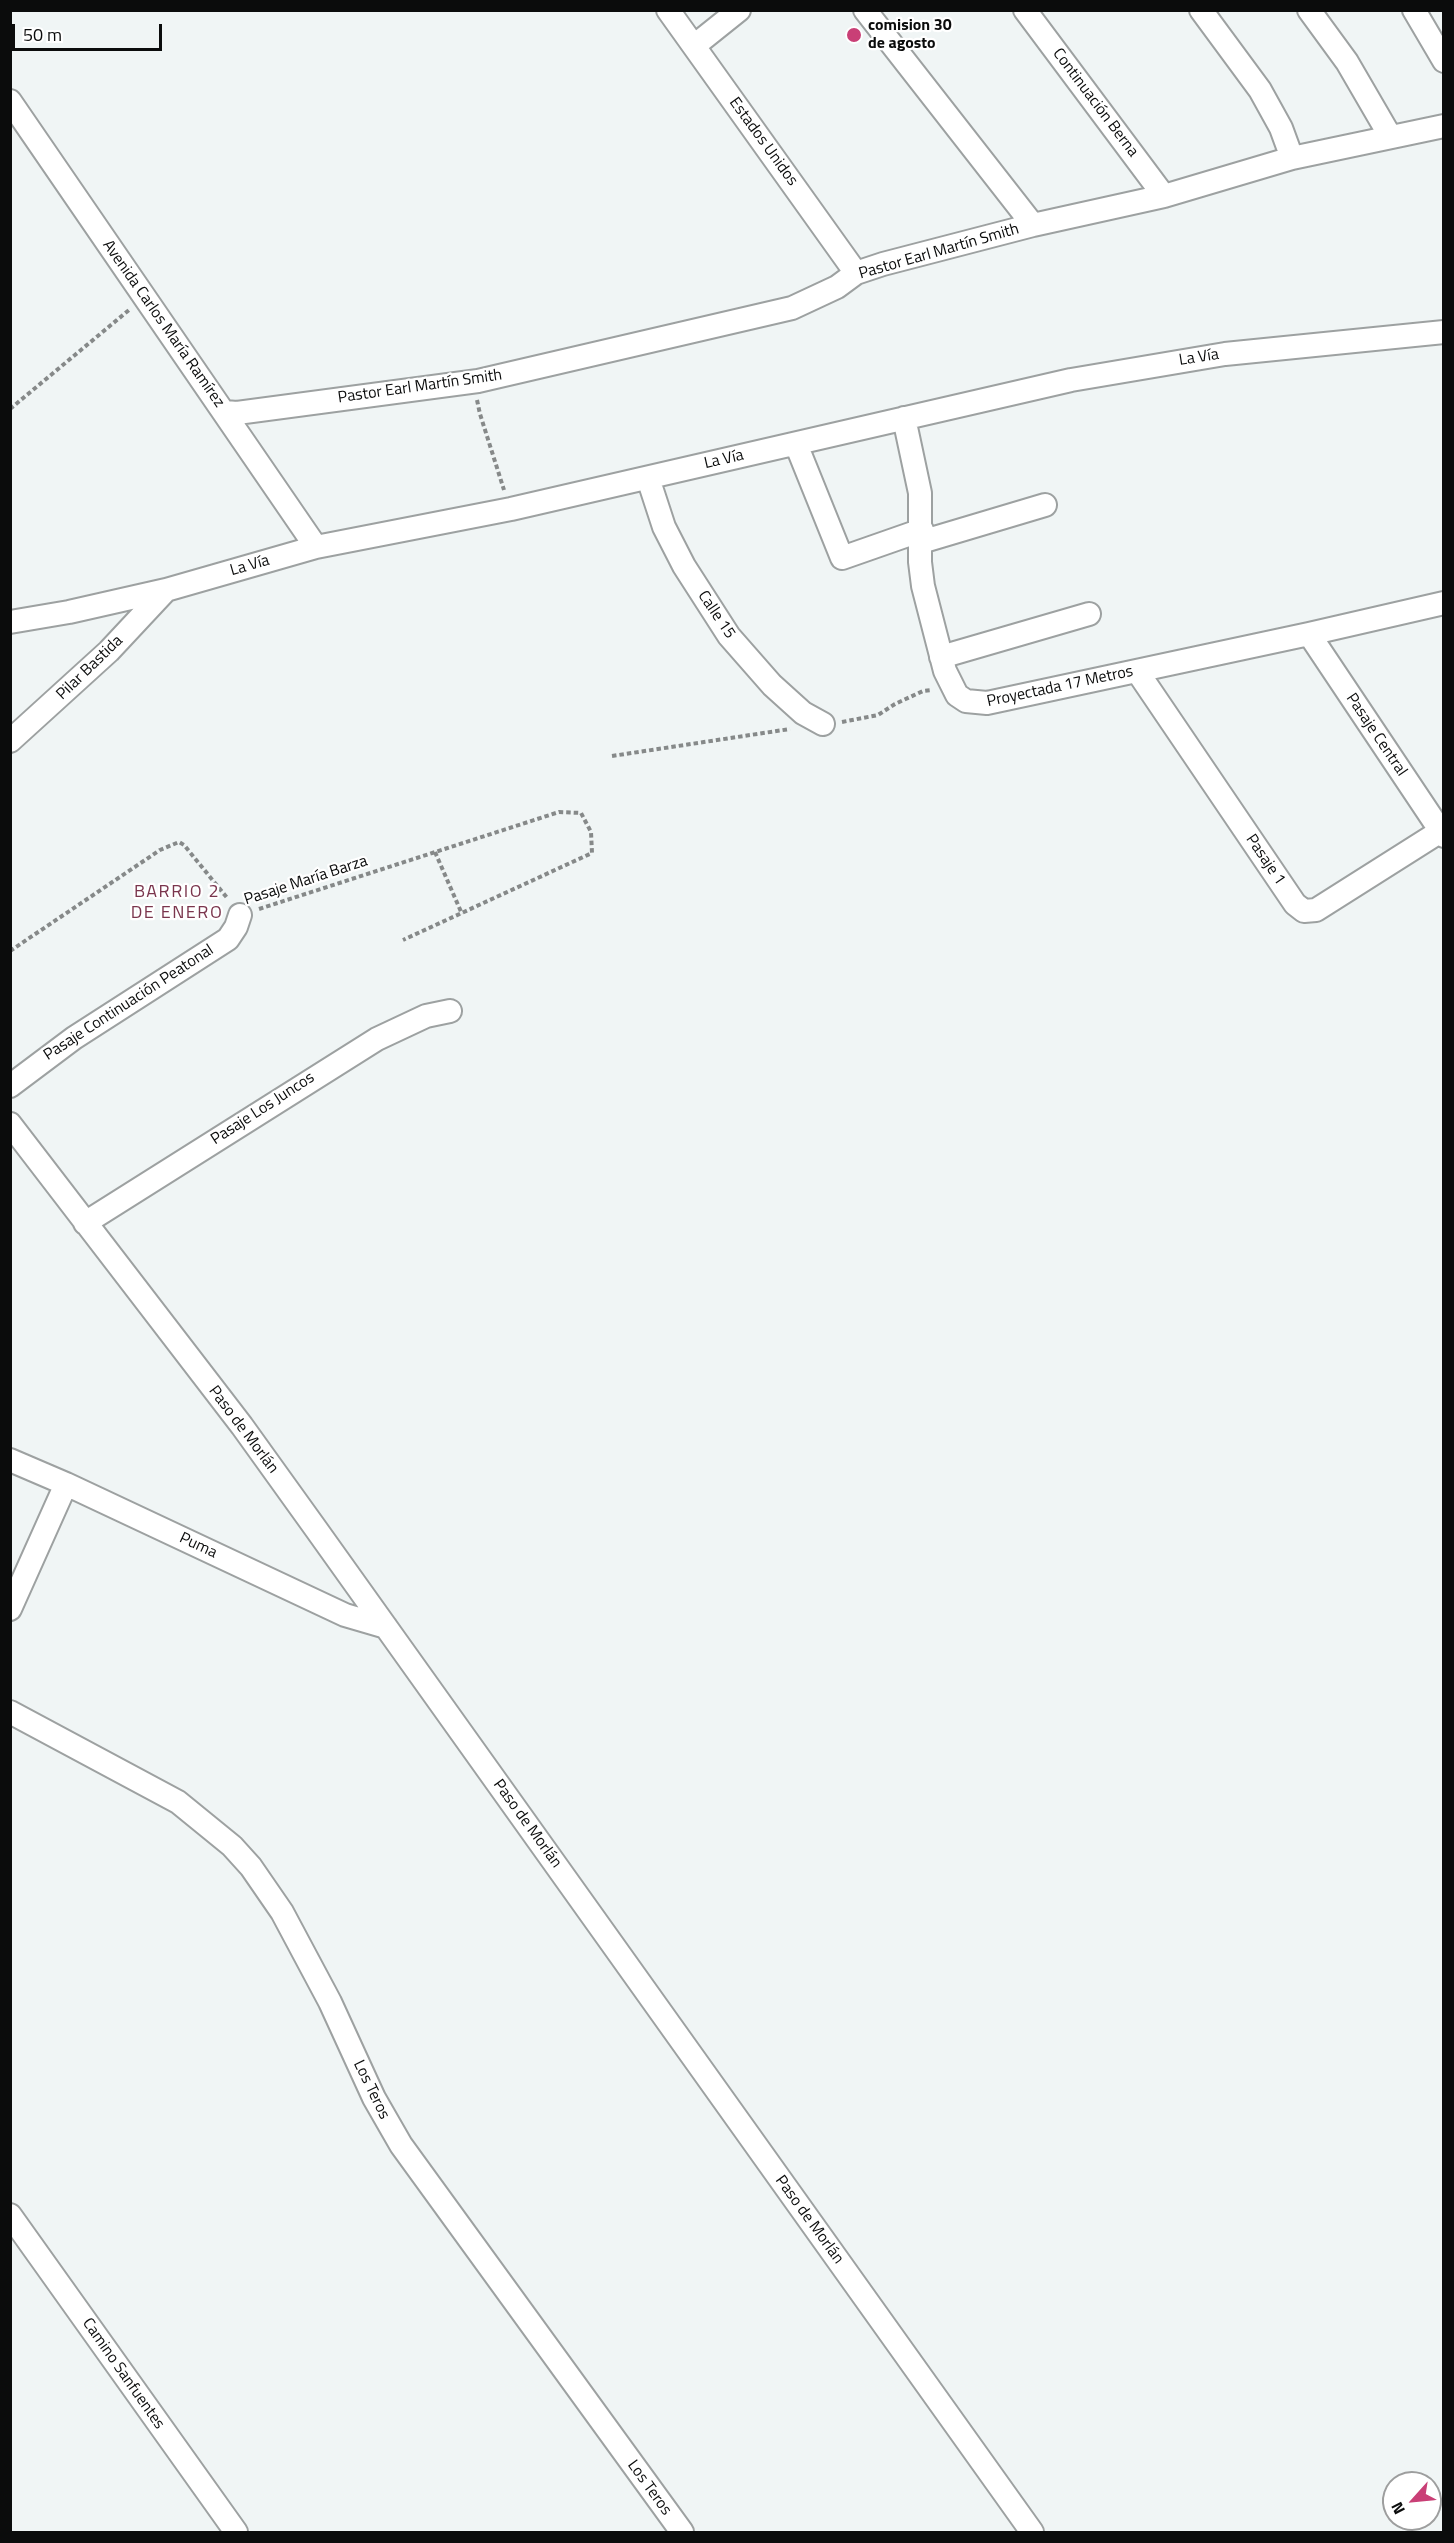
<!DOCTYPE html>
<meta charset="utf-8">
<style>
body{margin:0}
#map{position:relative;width:1454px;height:2543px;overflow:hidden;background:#f0f5f5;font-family:"Titillium Web",sans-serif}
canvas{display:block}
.frame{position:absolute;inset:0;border:12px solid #0b0c0c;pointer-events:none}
.north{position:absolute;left:1382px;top:2471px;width:60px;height:60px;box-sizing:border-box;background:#fff;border:2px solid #9d9e9e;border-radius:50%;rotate:243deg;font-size:16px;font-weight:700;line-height:24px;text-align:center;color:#0b0c0c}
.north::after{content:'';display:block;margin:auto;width:21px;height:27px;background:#c93f76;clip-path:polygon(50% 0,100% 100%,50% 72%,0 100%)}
.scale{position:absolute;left:12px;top:24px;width:150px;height:27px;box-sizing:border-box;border:3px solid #0b0c0c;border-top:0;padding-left:8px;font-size:18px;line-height:21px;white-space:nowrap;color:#0b0c0c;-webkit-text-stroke:4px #fff;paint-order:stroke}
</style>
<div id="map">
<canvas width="1454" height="2543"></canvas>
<div class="frame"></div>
<div class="north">N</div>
<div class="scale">50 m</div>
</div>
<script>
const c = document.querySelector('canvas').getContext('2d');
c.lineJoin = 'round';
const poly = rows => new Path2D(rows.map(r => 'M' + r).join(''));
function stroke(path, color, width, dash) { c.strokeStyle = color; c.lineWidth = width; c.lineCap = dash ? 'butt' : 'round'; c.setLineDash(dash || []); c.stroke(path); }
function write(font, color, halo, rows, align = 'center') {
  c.font = font + ' "Titillium Web",sans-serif'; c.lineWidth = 4.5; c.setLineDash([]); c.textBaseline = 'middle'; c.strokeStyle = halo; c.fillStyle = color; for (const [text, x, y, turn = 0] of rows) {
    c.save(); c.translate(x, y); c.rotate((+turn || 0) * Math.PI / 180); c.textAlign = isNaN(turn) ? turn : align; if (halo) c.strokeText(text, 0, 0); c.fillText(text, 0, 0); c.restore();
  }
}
const path = poly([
 [477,400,480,414,504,490],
 [10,409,129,310],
 [842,722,878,715,895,704,923,691,932,690],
 [612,756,790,729],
 [435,852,462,914],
 [259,909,559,812,581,813,591,832,592,853,403,940],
 [10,951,160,850,179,842,184,845,228,899]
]);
const minor = poly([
 [668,10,856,273],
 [865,10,1033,225],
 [1025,10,1164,196],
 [1201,10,1260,90,1281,128,1292,158],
 [1309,10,1347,62,1390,136],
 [1414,10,1444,61],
 [694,46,739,10],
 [10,101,316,547],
 [225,412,237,413,478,381,792,308,837,287,856,273,883,264,1033,225,1164,196,1292,158,1444,126],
 [904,418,920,493,920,562,923,586,945,671,957,695,966,701,987,703,1309,634,1444,603],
 [796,444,842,558,922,530],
 [648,478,664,527,684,566,729,636,772,685,803,713,823,724],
 [921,542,1045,505],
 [10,622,69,612,166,590,316,547,511,509,1071,380,1225,354,1444,332],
 [1309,634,1444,836],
 [941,657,1089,614],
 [1137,671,1295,904,1304,911,1316,910,1444,829],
 [10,741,109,651,166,590],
 [10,1086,74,1038,228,939,236,927,240,915],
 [10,1124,242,1426,316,1529,1032,2532],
 [85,1223,377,1039,426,1016,450,1011],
 [10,1460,66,1484,345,1615,386,1627],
 [10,1609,66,1484],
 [10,1712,178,1802,232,1846,251,1867,282,1912,330,2002,374,2098,401,2145,682,2532],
 [10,2215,236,2532]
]);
const markers = [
 [854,35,8,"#c93f76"]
];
const poiNames = [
 ["comision 30",868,26],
 ["de agosto",868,44]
];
const streetNames = [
 ["Continuación Berna",1095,103,53],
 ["Estados Unidos",763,142,54],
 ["Pastor Earl Martín Smith",939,252,-16],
 ["Avenida Carlos María Ramírez",163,324,55],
 ["La Vía",1199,358,-9],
 ["Pastor Earl Martín Smith",420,387,-8],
 ["La Vía",724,460,-13],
 ["La Vía",250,566,-16],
 ["Calle 15",716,615,56],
 ["Pilar Bastida",90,668,-44],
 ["Proyectada 17 Metros",1060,687,-12],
 ["Pasaje Central",1376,735,56],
 ["Pasaje 1",1265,860,56],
 ["Pasaje María Barza",306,881,-18],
 ["Pasaje Continuación Peatonal",129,1003,-33],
 ["Pasaje Los Juncos",263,1109,-33],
 ["Paso de Morlán",243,1430,53],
 ["Puma",198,1546,25],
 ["Paso de Morlán",527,1824,54],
 ["Los Teros",371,2090,64],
 ["Paso de Morlán",809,2220,54],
 ["Camino Sanfuentes",123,2374,55],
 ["Los Teros",649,2488,54]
];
const neighbourhoodNames = [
 ["BARRIO 2",177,893],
 ["DE ENERO",177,914]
];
stroke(minor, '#9da1a1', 26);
stroke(path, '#868989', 4, [4.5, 3]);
stroke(minor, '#fff', 22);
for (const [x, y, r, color] of markers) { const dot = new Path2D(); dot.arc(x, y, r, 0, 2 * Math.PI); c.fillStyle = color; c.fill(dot); stroke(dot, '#fff', 2); }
write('bold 16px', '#0b0c0c', '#fff', poiNames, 'left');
write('16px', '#0b0c0c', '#fff', streetNames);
c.letterSpacing = '1.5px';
write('18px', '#7a354d', '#fff', neighbourhoodNames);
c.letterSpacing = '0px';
</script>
